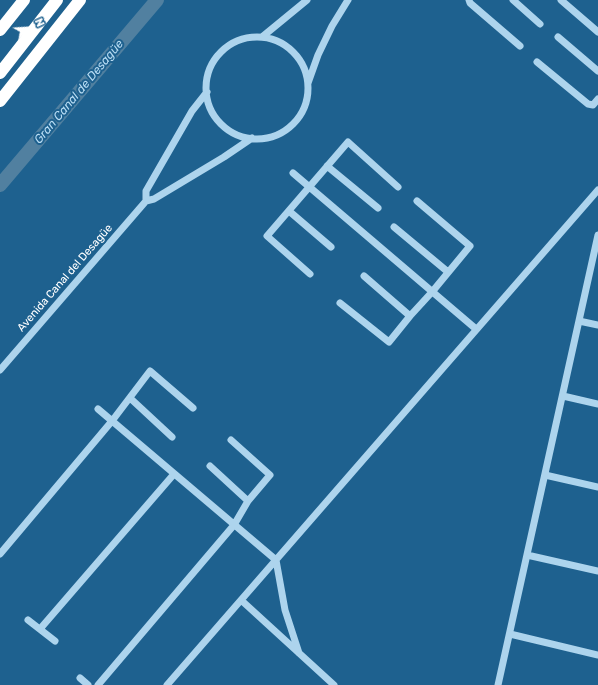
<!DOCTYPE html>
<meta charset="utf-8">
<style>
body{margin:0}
#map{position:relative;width:598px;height:685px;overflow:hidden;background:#1e618f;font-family:Rubik,sans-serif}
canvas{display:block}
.north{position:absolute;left:8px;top:8px;width:40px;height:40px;-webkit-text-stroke:3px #1e618f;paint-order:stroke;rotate:65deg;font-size:11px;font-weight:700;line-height:16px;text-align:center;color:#fff}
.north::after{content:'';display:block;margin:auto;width:14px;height:18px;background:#fff;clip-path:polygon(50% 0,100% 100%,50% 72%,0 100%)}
</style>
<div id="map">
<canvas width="598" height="685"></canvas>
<div class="north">N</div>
</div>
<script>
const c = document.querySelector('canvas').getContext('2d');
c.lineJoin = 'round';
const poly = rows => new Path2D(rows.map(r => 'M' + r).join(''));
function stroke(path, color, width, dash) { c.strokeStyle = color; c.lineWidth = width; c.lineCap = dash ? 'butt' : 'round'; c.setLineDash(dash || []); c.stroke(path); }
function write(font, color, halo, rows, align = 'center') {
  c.font = font + ' Rubik,sans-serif'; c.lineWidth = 4; c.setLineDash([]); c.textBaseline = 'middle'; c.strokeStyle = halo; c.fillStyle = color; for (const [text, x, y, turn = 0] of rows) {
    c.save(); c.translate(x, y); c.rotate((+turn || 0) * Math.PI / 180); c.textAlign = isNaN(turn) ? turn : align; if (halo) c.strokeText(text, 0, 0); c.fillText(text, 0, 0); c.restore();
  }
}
const canal = poly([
 [0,185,157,0]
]);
const minor = poly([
 [469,0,470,3,520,46],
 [513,0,540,24],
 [561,0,598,32],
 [262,37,307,0],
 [558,37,598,71],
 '206 88a51 51 0 1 1 102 0a51 51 0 1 1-102 0Z',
 [537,62,588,104,593,105,598,99],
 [308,83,318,55,332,26,348,0],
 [327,166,378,208],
 [293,173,476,329],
 [146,201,146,191,192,111,207,92],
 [289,211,331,247],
 [394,227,448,272],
 [310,274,267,236,348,142,398,187],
 [364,276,410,316],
 [340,303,389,342,410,316,432,292,470,246,417,201],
 [579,321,598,325],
 [0,370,146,201,154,199,224,157,252,138],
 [563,396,598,404],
 [130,398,172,437],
 [98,409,276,560,285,610,299,653],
 [210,466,248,501],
 [545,475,598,487],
 [0,554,112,421,150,371,193,408],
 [527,555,598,571],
 [241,600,334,685],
 [28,620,55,641],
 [40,629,174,474],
 [510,634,598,655],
 [80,678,88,685],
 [98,685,234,525,248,501,270,475,231,440],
 [167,685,598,190],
 [498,685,598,235]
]);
const highway = poly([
 [0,30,24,0],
 [0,73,57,0],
 [0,101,80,0]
]);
const streetNames = [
 ["Avenida Canal del Desagüe",65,278,-49]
];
const waterNames = [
 ["Gran Canal de Desagüe",79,92,-50]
];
stroke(canal, '#5180a0', 14);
stroke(minor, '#add4ed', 7);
stroke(highway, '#fff', 12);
write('11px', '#fff', '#1e618f', streetNames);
write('italic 12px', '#b9ddf4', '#1e618f', waterNames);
</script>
